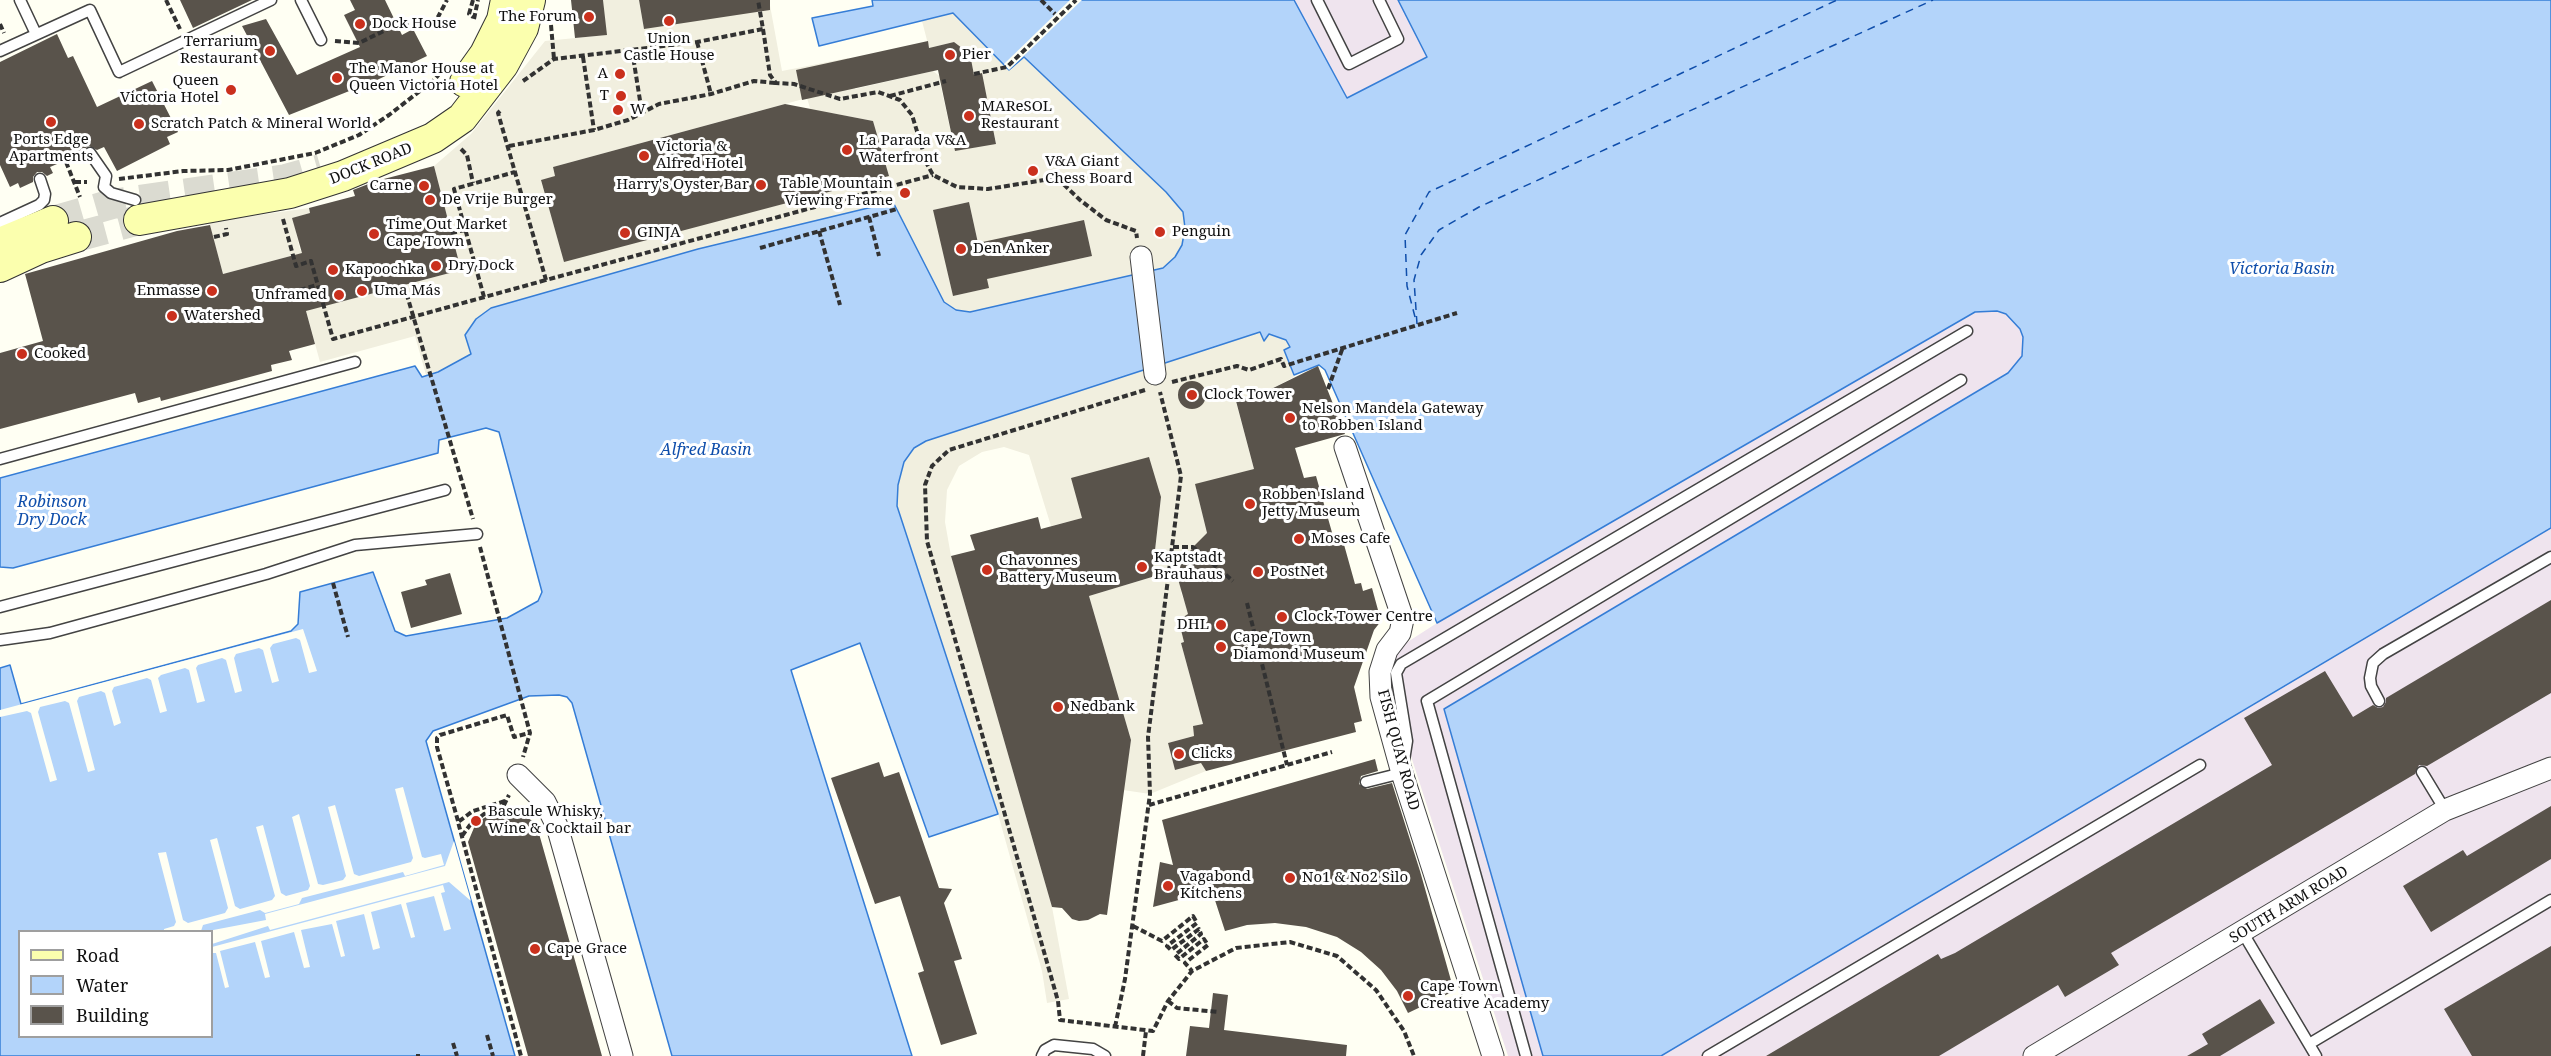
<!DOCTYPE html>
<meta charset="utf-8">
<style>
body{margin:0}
#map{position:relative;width:2551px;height:1056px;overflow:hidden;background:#fffff3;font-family:"Noto Serif",serif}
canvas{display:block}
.legend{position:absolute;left:18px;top:930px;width:195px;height:108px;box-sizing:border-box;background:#fff;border:2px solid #9f9f9f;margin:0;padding:8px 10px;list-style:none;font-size:18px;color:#101010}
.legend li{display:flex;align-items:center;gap:12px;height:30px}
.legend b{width:30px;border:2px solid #9f9f9f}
</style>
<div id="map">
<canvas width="2551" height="1056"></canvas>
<ul class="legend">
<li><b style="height:8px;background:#fbffae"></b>Road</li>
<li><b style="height:16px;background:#b3d4fa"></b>Water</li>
<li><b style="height:16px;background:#59534b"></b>Building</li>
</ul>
</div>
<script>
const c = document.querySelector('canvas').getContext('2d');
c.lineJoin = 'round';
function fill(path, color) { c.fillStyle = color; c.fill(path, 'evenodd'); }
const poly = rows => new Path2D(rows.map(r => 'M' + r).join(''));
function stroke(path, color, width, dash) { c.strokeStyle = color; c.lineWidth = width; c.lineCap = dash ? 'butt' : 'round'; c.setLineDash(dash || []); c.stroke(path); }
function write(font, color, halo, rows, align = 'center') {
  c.font = font + ' "Noto Serif",serif'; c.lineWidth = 6; c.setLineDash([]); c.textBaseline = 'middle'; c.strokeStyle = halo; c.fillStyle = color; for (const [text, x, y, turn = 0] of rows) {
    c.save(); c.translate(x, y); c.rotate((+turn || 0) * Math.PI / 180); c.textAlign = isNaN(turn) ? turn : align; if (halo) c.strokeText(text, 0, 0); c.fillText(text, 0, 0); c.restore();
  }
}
const industrial = poly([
 [1294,0,1398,0,1427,57,1347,99],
 [1986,310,2007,314,2020,329,2023,337,2022,356,2016,366,1496,892,1543,1056,1508,1056,1409,750,1389,695,1386,672,1392,652,1437,623,1975,312],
 [2551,528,2551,1056,1661,1056,2328,660]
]);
const plaza = poly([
 [603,0,639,0,644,29,769,0,782,71,848,58,855,89,933,71,946,81,940,83,955,151,996,143,982,74,974,75,970,54,954,42,929,48,922,21,953,13,1009,70,1024,57,1166,192,1183,212,1185,228,1182,245,1175,257,1163,268,970,312,956,310,944,302,893,202,698,249,491,308,471,354,438,372,426,375,415,336,320,362,291,256,223,274,209,222,309,208,310,213,293,218,300,250,303,252,317,250,332,304,461,270,434,166,471,134,545,41,606,35],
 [807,98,813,118,831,113,873,121,889,176,564,261,541,181,555,176,553,167],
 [969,202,988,288,953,296,934,210],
 [1084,221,1092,256,1004,275,997,239],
 [1260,332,1286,340,1290,348,1284,351,1294,377,1265,392,1236,402,1254,469,1196,485,1207,534,1181,593,1189,613,1179,623,1184,642,1181,643,1203,724,1193,726,1194,736,1168,743,1175,770,1201,763,1206,771,1150,794,1123,790,1131,740,1089,596,1152,577,1161,498,1051,526,1029,455,1004,447,982,452,959,466,947,490,945,522,951,556,1052,907,1069,999,1047,1003,1042,971,998,814,897,506,898,485,904,462,914,449,926,441]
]);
const water = poly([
 [872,0,1294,0,1347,98,1427,57,1398,0,2551,0,2551,528,1661,1056,1543,1056,1444,709,2008,373,2022,356,2023,337,2020,329,2006,314,1997,311,1975,312,1437,623,1325,370,1319,365,1294,375,1284,350,1290,347,1286,340,1269,334,1264,341,1260,332,926,441,914,448,904,462,898,485,897,506,998,814,929,837,860,643,791,670,912,1056,672,1056,572,703,567,697,559,695,529,696,433,731,426,741,515,1056,0,1056,0,668,10,665,21,704,291,631,298,624,300,592,373,572,395,631,406,636,507,618,538,601,542,592,499,432,486,428,439,440,438,453,13,568,0,567,0,478,415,366,422,377,438,372,471,354,465,335,476,319,491,308,698,249,893,202,944,302,956,310,970,312,1163,268,1175,257,1182,245,1185,228,1183,212,1166,192,1024,57,1009,70,953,13,819,46,812,18,873,6,872,0],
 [20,932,212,932,212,1036,20,1036,20,932]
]);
const pier = poly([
 [1070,0,1082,0,1009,70,1004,64],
 [303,629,317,671,309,673,300,640,296,638,273,644,270,648,279,681,272,683,263,650,259,648,236,654,234,658,242,691,235,693,226,660,222,658,198,665,196,668,205,701,197,703,189,670,185,668,161,675,158,678,167,711,160,713,151,680,147,678,114,687,112,691,121,723,114,726,105,693,101,691,79,697,77,701,95,770,88,772,69,703,65,701,40,707,38,712,57,780,50,782,31,713,27,711,0,717,0,710],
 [403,787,422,857,425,858,441,854,444,865,405,876,403,872,302,898,299,904,265,913,260,910,203,925,201,931,164,931,164,929,174,926,176,922,158,853,166,852,183,920,188,923,225,913,228,908,210,840,217,838,235,906,240,909,272,900,275,896,256,827,263,825,281,893,286,896,308,890,310,886,292,817,299,814,318,884,323,885,343,880,346,876,328,807,335,805,354,874,359,876,411,862,413,858,395,789],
 [454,841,471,901,449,882,270,930,268,926,212,944,212,932,208,931,266,920,265,914,445,866],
 [443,885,445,892,441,893,451,929,444,931,434,896,406,903,415,937,411,938,401,904,371,912,380,948,373,950,364,914,336,921,345,956,341,957,332,924,301,930,310,967,304,968,294,932,261,941,270,977,265,978,255,942,220,951,229,987,225,988,216,953,212,953,212,947]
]);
const ferry = poly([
 [1415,317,1407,286,1405,235,1429,192,1837,0],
 [1417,324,1414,280,1421,255,1439,230,1479,207,1933,0]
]);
const building = poly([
 [180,0,252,0,193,28],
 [350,0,385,0,402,35,413,29,427,56,377,80,289,115,242,26,266,19,297,75,360,47,344,15,355,10],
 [571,0,603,0,607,35,575,38],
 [639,0,770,0,770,10,644,29],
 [57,34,68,58,73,56,97,107,152,81,178,132,167,137,170,144,117,171,104,147,97,150,89,146,84,149,83,153,50,167,53,173,47,176,42,172,37,172,33,177,33,182,20,188,18,183,10,187,0,165,0,62],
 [928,41,929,48,954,42,970,54,974,75,982,73,996,144,955,151,938,70,802,100,796,70],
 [785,104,873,121,889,176,564,262,541,180,555,176,553,167],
 [434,166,461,270,306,311,315,344,289,351,292,360,271,365,272,371,161,401,160,397,138,403,135,393,0,429,0,353,43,341,25,274,177,231,210,225,223,274,302,253,292,218,310,213,309,208,355,196,353,190,376,181],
 [969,202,978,243,1084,220,1092,256,987,279,989,288,953,296,933,210],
 [1318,366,1345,434,1295,448,1304,478,1316,476,1335,543,1343,541,1355,584,1361,583,1363,591,1372,588,1381,621,1374,630,1354,687,1362,721,1354,723,1356,732,1206,771,1201,763,1175,770,1168,743,1194,736,1193,726,1203,724,1181,643,1184,642,1180,626,1182,618,1188,614,1176,572,1193,547,1207,533,1195,484,1254,469,1236,401,1265,392],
 '1178 395a14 14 0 1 1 28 0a14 14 0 1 1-28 0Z',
 [1149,457,1161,497,1152,577,1089,596,1131,740,1107,915,1100,914,1088,920,1079,921,1072,919,1062,908,1052,907,951,556,975,550,970,535,1038,517,1041,529,1082,518,1071,478],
 [450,573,462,614,411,628,401,592,427,585,425,580],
 [2551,600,2551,693,2427,766,2419,765,2415,774,2111,953,2119,965,2065,997,2058,985,1939,1056,1766,1056,1938,954,1941,959,1955,953,2272,765,2244,718,2325,671,2353,717,2373,705,2378,708,2383,707,2386,702,2386,698],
 [1375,759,1378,771,1361,776,1359,784,1367,789,1392,783,1420,871,1454,991,1408,1013,1397,991,1381,970,1361,952,1337,937,1306,927,1275,923,1247,925,1225,931,1212,891,1153,907,1160,862,1173,865,1162,820],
 [879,762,884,777,899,772,939,888,952,889,944,903,962,959,954,961,977,1034,941,1045,918,973,924,971,900,896,875,904,831,778],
 [2551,806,2551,859,2431,932,2403,886,2463,850,2467,856],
 [516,811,536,823,602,1056,528,1056,468,842,476,823,494,812],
 [2551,946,2551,1056,2472,1056,2444,1009],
 [1213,993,1228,995,1224,1030,1347,1045,1346,1056,1186,1056,1190,1026,1209,1028],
 [2260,999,2275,1023,2220,1056,2187,1056,2208,1044,2202,1034]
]);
const secondaryTunnel = poly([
 [53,221,112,204,286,179,321,169],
 [76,237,139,220]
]);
const path = poly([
 [166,0,180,29],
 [473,0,469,14,473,17],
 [1041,0,1055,14],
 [474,19,478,0],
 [0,24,4,33],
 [551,25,554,59],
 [763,29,770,75,776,83,794,84,840,99,878,92,900,100,912,115,927,164,933,175,957,187,988,189,1057,178,1080,200,1106,220,1136,231,1137,238],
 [335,41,359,43,396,25,423,25,438,17,447,0],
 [697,42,711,94],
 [632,50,642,113],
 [583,57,594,130],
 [974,74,1007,67,1076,0],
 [523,81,554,59,697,42,763,29,758,0],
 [890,96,946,81],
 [500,111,498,113,546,280,933,175],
 [509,146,594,130,628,120,659,104,711,94,754,81,776,83],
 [461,149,467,155,473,183],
 [66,162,80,197],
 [119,179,183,171,228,170,315,153,359,135,389,115,434,80,441,72],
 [75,182,87,182],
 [869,217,879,256],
 [283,219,296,266,311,261,333,339,546,280],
 [819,231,840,305],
 [451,233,465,230],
 [214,237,227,234,226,228],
 [760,248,897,209],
 [404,285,473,519],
 [300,290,317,285],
 [484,297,454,189,515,172],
 [1172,382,1237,366,1249,370,1281,359,1284,366,1457,313],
 [1328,389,1343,347],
 [1145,390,949,450,932,466,925,485,927,541,1058,1001,1060,1020,1153,1031,1168,1001,1192,971,1236,948,1290,942,1337,956,1376,990,1404,1031,1414,1056],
 [480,547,530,733,523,757],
 [1173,547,1193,547,1233,581],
 [333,583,348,637],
 [1247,603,1287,765],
 [505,801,473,811,458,822,521,1056],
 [1149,805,1332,752],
 [458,821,437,747,437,738,440,735,507,715,514,737,529,733],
 [462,836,470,825,484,814,502,809,509,795],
 [1133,926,1162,941,1193,916,1197,923,1167,946,1171,950,1199,929,1201,934,1175,955,1179,959,1204,939,1208,945,1185,963,1192,971],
 [1168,1001,1177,1008,1218,1012],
 [1115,1027,1125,979,1150,794,1148,737,1181,476,1160,392],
 [487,1035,493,1056],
 [453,1043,457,1056],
 [418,1054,418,1056],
 [1143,1056,1146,1031]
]);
const lane = poly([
 [20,0,36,34],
 [301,0,321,40],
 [1317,0,1349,64,1398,39,1379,0],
 [0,51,90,10,119,72,271,0],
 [90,153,106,176,104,187,111,193,135,200],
 [0,223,39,205,44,200,45,194,40,179],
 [0,459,355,362],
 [0,607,445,490],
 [0,640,50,633,266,574,355,545,477,534],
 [2379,701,2371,686,2370,678,2373,663,2383,654,2551,557],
 [2422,772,2445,810],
 [1366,782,1402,773,1407,741,1396,673,1401,664,1967,331],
 [2243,933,2316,1056],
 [2309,1044,2551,900],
 [1042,1056,1045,1050,1054,1045,1093,1049,1105,1056],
 [1526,1056,1427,701,1961,380],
 [1708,1056,2200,765]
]);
const street = poly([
 [1141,257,1155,374],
 [1345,447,1403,619,1400,633,1387,650,1380,672,1381,697,1402,773,1493,1056],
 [518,775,545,802,557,826,622,1056],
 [2034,1056,2445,810,2551,768]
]);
const secondary = poly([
 [465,82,485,54,502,20,506,0],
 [139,220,290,193,343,176,433,138,462,118,503,65,523,28,530,0],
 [0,243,53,221],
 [0,267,41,248,76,237]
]);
const markers = [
 [589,17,6,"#ca301d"],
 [669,21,6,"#ca301d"],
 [360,24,6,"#ca301d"],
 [270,51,6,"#ca301d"],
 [950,55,6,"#ca301d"],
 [620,74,6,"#ca301d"],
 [337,78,6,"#ca301d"],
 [231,90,6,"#ca301d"],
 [621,96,6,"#ca301d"],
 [618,110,6,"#ca301d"],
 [969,116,6,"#ca301d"],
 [51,122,6,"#ca301d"],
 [139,124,6,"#ca301d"],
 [847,150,6,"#ca301d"],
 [644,156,6,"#ca301d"],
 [1033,171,6,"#ca301d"],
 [761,185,6,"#ca301d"],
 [424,186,6,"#ca301d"],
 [905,193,6,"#ca301d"],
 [430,200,6,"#ca301d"],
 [1160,232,6,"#ca301d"],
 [625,233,6,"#ca301d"],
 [374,234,6,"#ca301d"],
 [961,249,6,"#ca301d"],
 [436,266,6,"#ca301d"],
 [333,270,6,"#ca301d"],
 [212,291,6,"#ca301d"],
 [362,291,6,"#ca301d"],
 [339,295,6,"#ca301d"],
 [172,316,6,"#ca301d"],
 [22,354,6,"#ca301d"],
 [1192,395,6,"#ca301d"],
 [1290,418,6,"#ca301d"],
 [1250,504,6,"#ca301d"],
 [1299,539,6,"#ca301d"],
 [1142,567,6,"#ca301d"],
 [987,570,6,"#ca301d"],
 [1258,572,6,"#ca301d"],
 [1282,617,6,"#ca301d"],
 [1221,625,6,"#ca301d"],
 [1221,647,6,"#ca301d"],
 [1058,707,6,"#ca301d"],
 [1179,754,6,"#ca301d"],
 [476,821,6,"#ca301d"],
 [1290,878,6,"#ca301d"],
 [1168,886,6,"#ca301d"],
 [535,949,6,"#ca301d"],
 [1408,996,6,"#ca301d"]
];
const poiNames = [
 ["The Forum",577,17,"right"],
 ["Dock House",372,24],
 ["Union",669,39,"center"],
 ["Castle House",669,56,"center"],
 ["Terrarium",258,42,"right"],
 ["Restaurant",258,59,"right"],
 ["Pier",962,55],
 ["The Manor House at",349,69],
 ["Queen Victoria Hotel",349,86],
 ["A",608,74,"right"],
 ["Queen",219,81,"right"],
 ["Victoria Hotel",219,98,"right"],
 ["T",609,96,"right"],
 ["MAReSOL",981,107],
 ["Restaurant",981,124],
 ["W",630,110],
 ["Scratch Patch & Mineral World",151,124],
 ["Ports Edge",51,140,"center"],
 ["Apartments",51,157,"center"],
 ["La Parada V&A",859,141],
 ["Waterfront",859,158],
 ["Victoria &",656,147],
 ["Alfred Hotel",656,164],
 ["V&A Giant",1045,162],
 ["Chess Board",1045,179],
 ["Table Mountain",893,184,"right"],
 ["Viewing Frame",893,201,"right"],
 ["Harry's Oyster Bar",749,185,"right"],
 ["Carne",412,186,"right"],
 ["De Vrije Burger",442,200],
 ["Time Out Market",386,225],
 ["Cape Town",386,242],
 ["Penguin",1172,232],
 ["GINJA",637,233],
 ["Den Anker",973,249],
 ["Dry Dock",448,266],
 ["Kapoochka",345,270],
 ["Enmasse",200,291,"right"],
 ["Uma Más",374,291],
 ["Unframed",327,295,"right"],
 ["Watershed",184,316],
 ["Cooked",34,354],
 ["Clock Tower",1204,395],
 ["Nelson Mandela Gateway",1302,409],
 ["to Robben Island",1302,426],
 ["Robben Island",1262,495],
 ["Jetty Museum",1262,512],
 ["Moses Cafe",1311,539],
 ["Kaptstadt",1154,558],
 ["Brauhaus",1154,575],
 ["Chavonnes",999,561],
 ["Battery Museum",999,578],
 ["PostNet",1270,572],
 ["Clock Tower Centre",1294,617],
 ["DHL",1209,625,"right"],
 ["Cape Town",1233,638],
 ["Diamond Museum",1233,655],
 ["Nedbank",1070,707],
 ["Clicks",1191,754],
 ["Bascule Whisky,",488,812],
 ["Wine & Cocktail bar",488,829],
 ["Vagabond",1180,877],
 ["Kitchens",1180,894],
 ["No1 & No2 Silo",1302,878],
 ["Cape Grace",547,949],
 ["Cape Town",1420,987],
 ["Creative Academy",1420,1004]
];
const streetNames = [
 ["DOCK ROAD",371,164,-22],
 ["FISH QUAY ROAD",1398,750,75],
 ["SOUTH ARM ROAD",2289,905,-31]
];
const waterNames = [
 ["Victoria Basin",2282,269],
 ["Alfred Basin",706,450],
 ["Robinson",52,502],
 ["Dry Dock",52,520]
];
fill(industrial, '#efe4ee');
fill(plaza, '#f1efdf');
fill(water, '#b3d4fa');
stroke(water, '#357dd6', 1.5);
fill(pier, '#fffff3');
stroke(ferry, '#0f4eab', 1.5, [8, 6]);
fill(building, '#59534b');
stroke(secondaryTunnel, '#dbdbd1', 30, [30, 15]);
stroke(lane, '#434343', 13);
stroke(street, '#434343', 23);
stroke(secondary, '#323232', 32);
stroke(path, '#323232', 4, [6, 3]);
stroke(lane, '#fff', 10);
stroke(street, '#fff', 21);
stroke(secondary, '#fbffae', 30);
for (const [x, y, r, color] of markers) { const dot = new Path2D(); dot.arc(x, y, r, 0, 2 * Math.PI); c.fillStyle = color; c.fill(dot); stroke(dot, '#fff', 2); }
write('15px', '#101010', '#fff', poiNames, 'left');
write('15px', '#101010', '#fff', streetNames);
write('italic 16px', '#0f4eab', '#fff', waterNames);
</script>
